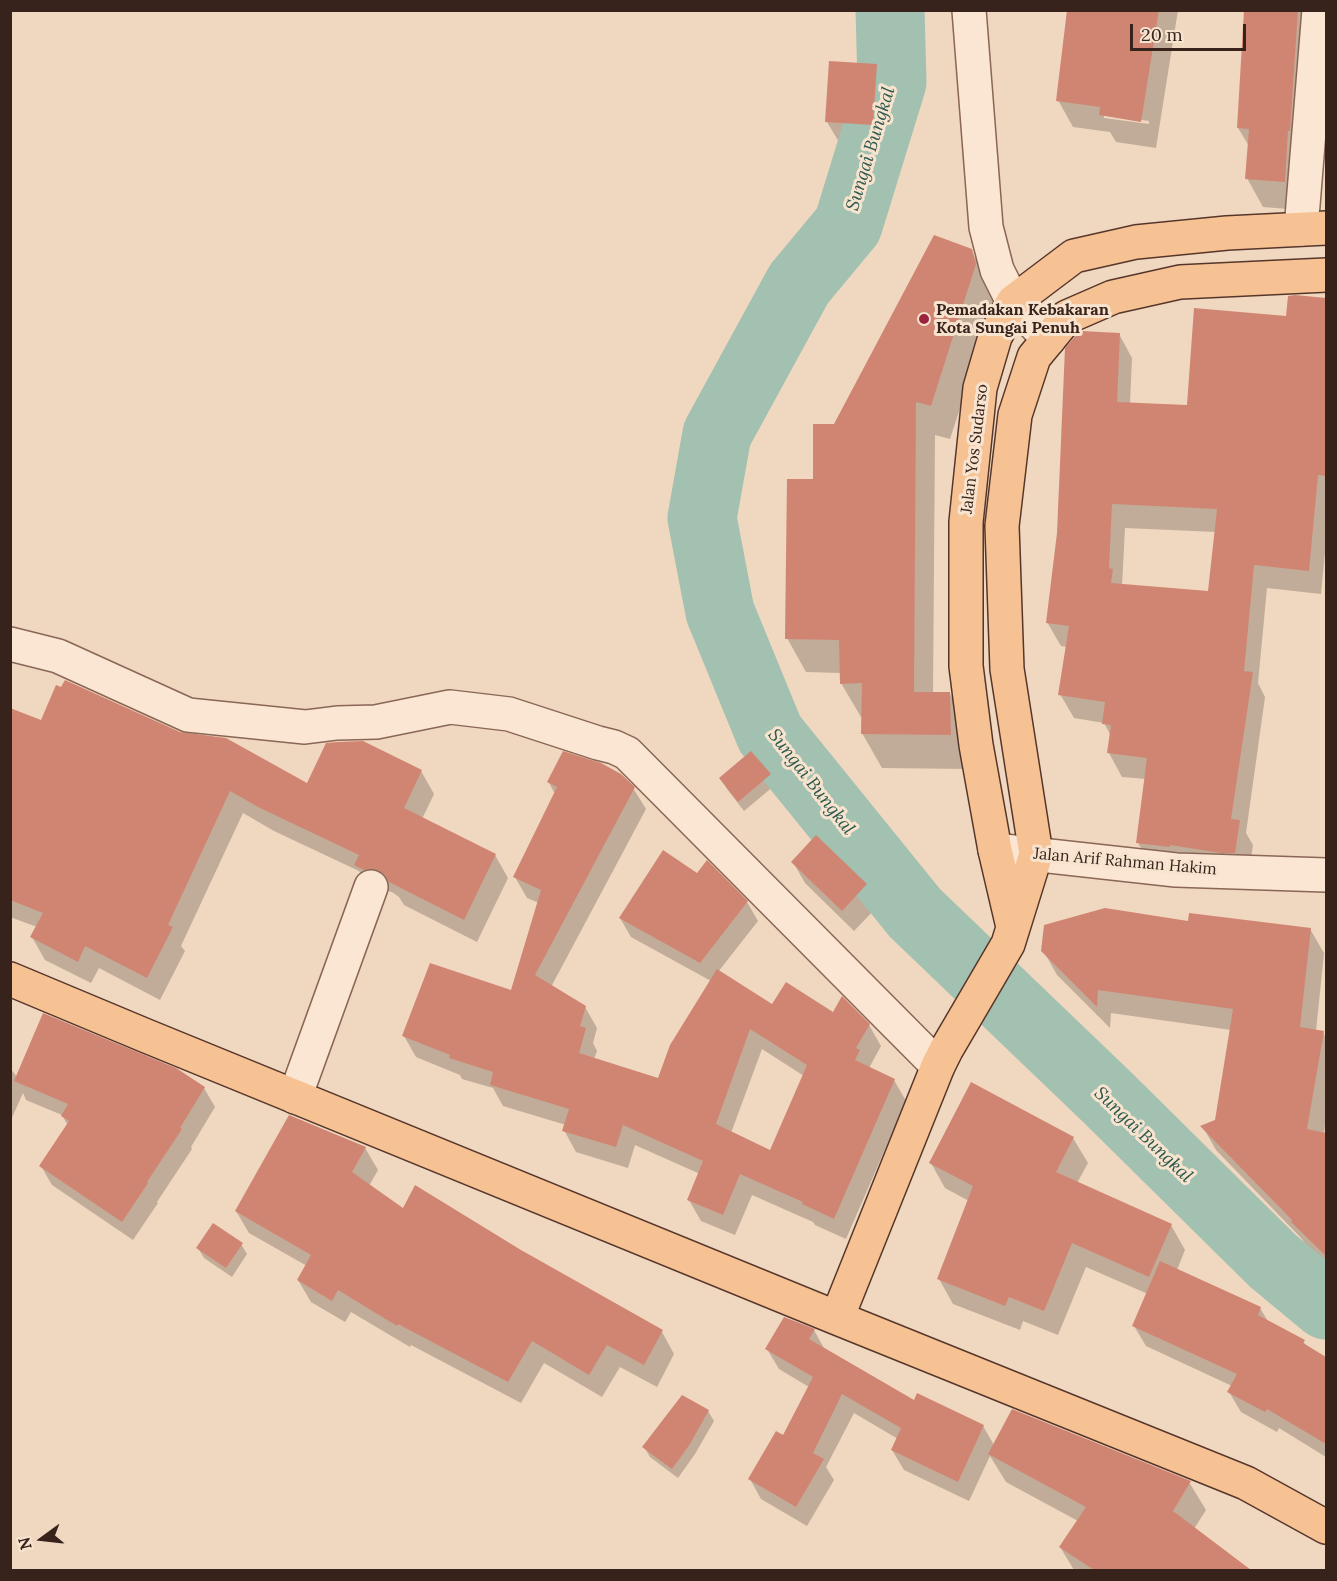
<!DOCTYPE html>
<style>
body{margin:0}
#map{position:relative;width:1337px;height:1581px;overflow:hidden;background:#f0d7bf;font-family:Lora,serif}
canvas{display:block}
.frame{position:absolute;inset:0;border:12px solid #38231c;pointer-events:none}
.north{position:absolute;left:12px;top:1509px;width:60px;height:60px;-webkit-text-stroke:4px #f7e3ce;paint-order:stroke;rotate:255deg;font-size:16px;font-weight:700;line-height:24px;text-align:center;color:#38231c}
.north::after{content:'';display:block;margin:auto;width:21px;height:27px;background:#38231c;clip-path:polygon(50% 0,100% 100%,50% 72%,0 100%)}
.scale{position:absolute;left:1130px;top:24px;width:116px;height:27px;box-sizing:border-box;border:3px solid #38231c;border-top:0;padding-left:8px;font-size:18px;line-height:21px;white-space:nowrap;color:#38231c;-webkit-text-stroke:4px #f7e3ce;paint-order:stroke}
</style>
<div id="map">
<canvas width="1337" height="1581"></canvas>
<div class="frame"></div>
<div class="north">N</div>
<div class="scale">20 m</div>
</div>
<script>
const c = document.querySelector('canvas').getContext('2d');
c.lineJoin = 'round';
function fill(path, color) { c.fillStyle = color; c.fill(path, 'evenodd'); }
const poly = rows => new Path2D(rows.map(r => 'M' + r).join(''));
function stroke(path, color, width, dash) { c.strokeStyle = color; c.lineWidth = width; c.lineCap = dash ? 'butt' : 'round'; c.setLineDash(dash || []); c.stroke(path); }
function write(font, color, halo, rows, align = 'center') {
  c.font = font + ' Lora,serif'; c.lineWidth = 6; c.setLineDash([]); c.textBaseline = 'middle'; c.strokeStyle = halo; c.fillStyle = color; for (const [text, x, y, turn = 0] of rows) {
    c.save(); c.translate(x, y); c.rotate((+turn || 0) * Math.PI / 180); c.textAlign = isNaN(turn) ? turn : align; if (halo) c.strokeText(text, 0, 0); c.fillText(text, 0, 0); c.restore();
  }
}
const shadow = poly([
 [1069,10,1178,10,1156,148,1116,142,1110,132,1073,127,1058,100],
 [1104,114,1149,121,1149,124,1104,118],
 [1245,10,1303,10,1301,210,1263,207,1247,178,1249,146,1238,128],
 [876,65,888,86,884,145,839,142,827,122],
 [971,251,991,285,995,300,950,439,935,435,933,693,950,694,969,728,969,769,882,768,862,733,862,717,861,717,841,683,841,673,806,672,787,638,814,481,835,426],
 [1289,297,1326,300,1326,542,1321,594,1267,588,1258,683,1265,697,1246,833,1253,845,1248,876,1152,866,1138,843,1146,779,1122,777,1109,753,1111,736,1104,723,1074,718,1060,694,1067,647,1061,646,1047,622,1119,334,1132,358,1130,404,1188,406,1287,317],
 [1125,528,1216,532,1210,593,1122,586],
 [10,709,41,722,180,734,307,785,421,771,434,794,422,819,495,855,508,878,477,942,404,905,399,897,392,892,369,888,359,871,274,831,243,813,181,946,185,951,160,1000,99,968,91,983,45,960,32,937,37,927,10,917],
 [751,753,770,775,775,785,744,811,727,789,721,779],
 [548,781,633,788,646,809,551,987,585,1007,597,1028,593,1043,597,1051,594,1059,659,1080,711,981,631,937,620,918,698,875,747,902,758,921,718,972,773,1006,834,1014,869,1025,881,1046,869,1068,894,1080,906,1101,846,1239,815,1225,813,1222,752,1195,735,1235,701,1221,689,1200,700,1174,635,1145,628,1168,576,1152,564,1130,566,1125,503,1106,493,1088,462,1079,460,1075,416,1057,404,1036,512,992,539,903,527,898,515,877,555,794],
 [762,1049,804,1076,771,1152,731,1133],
 [816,837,866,885,878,906,854,931,805,883,793,862],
 [1189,922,1310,929,1324,953,1316,1031,1323,1032,1326,1039,1326,1116,1324,1134,1326,1135,1326,1197,1317,1193,1326,1202,1326,1265,1306,1246,1302,1239,1216,1150,1203,1127,1217,1121,1231,1030,1111,1013,1110,1028,1057,975,1043,950],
 [10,1068,17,1077,175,1070,204,1088,215,1107,191,1147,192,1149,157,1202,158,1203,133,1240,52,1185,41,1166,68,1126,62,1115,26,1100,23,1093,10,1122],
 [1073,1138,1088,1163,1077,1183,1171,1225,1185,1250,1177,1270,1260,1308,1269,1323,1303,1341,1307,1347,1326,1359,1326,1457,1279,1428,1277,1432,1241,1412,1229,1392,1232,1386,1146,1346,1134,1326,1148,1294,1086,1267,1058,1335,1023,1321,1020,1330,953,1304,939,1279,969,1201,945,1188,931,1163],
 [365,1148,378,1170,369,1186,403,1211,520,1252,662,1332,674,1354,657,1387,620,1367,602,1397,544,1363,521,1403,411,1345,410,1347,351,1312,345,1322,311,1302,298,1280,307,1266,249,1233,236,1211],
 [241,1244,247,1254,232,1277,204,1258,198,1248],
 [814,1330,825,1350,915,1402,983,1426,994,1445,1189,1482,1206,1510,1194,1529,1248,1570,1074,1570,1060,1547,1078,1521,1006,1482,990,1456,969,1501,904,1470,892,1450,898,1439,854,1413,826,1467,834,1480,807,1526,761,1499,750,1479,783,1437,809,1387,779,1369,767,1349],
 [708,1411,714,1421,695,1454,678,1478,650,1457,644,1447]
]);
const river = poly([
 [890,10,892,82,848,225,799,284,717,434,702,518,720,612,770,734,915,913,1108,1098,1273,1261,1326,1305]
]);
const building = poly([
 [1067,10,1159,10,1141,122,1099,115,1100,107,1056,101],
 [1244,10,1298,10,1290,131,1288,131,1285,182,1245,179,1249,129,1237,128],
 [829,61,877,64,873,125,825,122],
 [934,235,972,249,976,264,931,406,916,402,914,692,950,692,951,735,861,734,862,683,840,684,839,640,785,639,787,479,813,479,813,424,834,424],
 [1295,295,1326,298,1326,476,1318,475,1309,571,1254,565,1244,671,1253,672,1231,819,1240,820,1235,853,1221,853,1170,845,1170,847,1136,843,1147,758,1107,753,1111,725,1102,724,1105,702,1058,695,1069,626,1046,623,1057,533,1065,348,1079,332,1081,331,1120,333,1117,402,1187,405,1194,308,1286,316,1288,296],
 [1112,504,1217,509,1208,591,1111,583,1113,569,1109,568],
 [65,680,180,732,226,738,307,783,326,743,338,742,363,741,422,770,404,808,496,854,464,920,389,882,385,875,378,870,368,869,364,870,354,865,359,855,260,808,230,791,168,925,173,927,147,978,85,946,78,962,30,937,43,913,10,900,10,708,41,720,56,685,61,687],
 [563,751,601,763,621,774,635,787,535,975,586,1006,580,1026,586,1028,579,1053,658,1078,670,1045,717,969,772,1004,786,982,833,1012,842,996,870,1024,856,1048,860,1050,855,1060,895,1079,834,1219,802,1204,803,1202,740,1174,723,1215,687,1200,703,1161,623,1125,616,1147,562,1131,569,1109,490,1085,493,1072,449,1058,450,1055,402,1036,430,963,511,990,541,890,513,877,557,787,547,782],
 [750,1029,807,1065,770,1150,716,1124],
 [751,751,771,774,738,802,719,778],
 [816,835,867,884,842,911,791,862],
 [663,850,697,873,707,860,748,901,700,963,619,918],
 [1105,908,1188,921,1189,913,1311,928,1300,1027,1324,1031,1307,1129,1326,1133,1326,1256,1291,1222,1292,1220,1200,1126,1215,1120,1233,1009,1098,990,1097,1007,1041,951,1044,925],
 [43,1013,176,1068,205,1087,180,1128,182,1129,147,1182,148,1183,122,1222,39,1166,69,1121,61,1116,68,1104,14,1081],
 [971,1082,1074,1137,1056,1172,1172,1224,1149,1277,1072,1243,1044,1311,1009,1297,1005,1306,937,1279,973,1186,929,1163],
 [289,1115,366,1147,352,1172,403,1208,415,1185,521,1250,663,1330,644,1365,607,1345,589,1375,532,1341,508,1382,398,1324,397,1326,338,1290,332,1301,297,1280,311,1255,235,1211],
 [213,1223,243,1243,226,1268,196,1248],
 [1160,1261,1261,1307,1258,1315,1305,1340,1303,1343,1326,1357,1326,1444,1267,1409,1265,1412,1227,1392,1237,1374,1132,1326],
 [784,1317,815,1329,809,1339,914,1400,917,1393,984,1425,958,1482,891,1450,901,1428,842,1394,813,1453,824,1459,796,1507,748,1479,776,1431,783,1435,813,1377,765,1349],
 [682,1395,709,1410,690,1444,672,1469,642,1447],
 [1012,1409,1191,1481,1173,1511,1251,1570,1094,1570,1059,1547,1086,1507,988,1454]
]);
const minor = poly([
 [969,10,986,227,997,270,1013,302,1049,339],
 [1301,229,1319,10],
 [10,644,58,656,188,715,305,727,337,723,376,722,450,707,509,714,598,743,614,747,627,753,938,1066],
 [995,850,1176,870,1326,875],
 [295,1097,371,887]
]);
const major = poly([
 [1013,927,995,850,976,745,966,666,966,522,980,388,995,337,1013,302,1074,256,1136,242,1227,233,1326,228],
 [10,979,144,1035,837,1318,1246,1483,1326,1527],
 [837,1318,938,1066,946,1050,1008,944,1036,854,1007,669,1002,526,1015,415,1034,357,1067,317,1113,297,1180,282,1326,275]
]);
const markers = [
 [924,319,6,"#9b233e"]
];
const poiNames = [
 ["Pemadakan Kebakaran",936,310],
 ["Kota Sungai Penuh",936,328]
];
const streetNames = [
 ["Jalan Yos Sudarso",975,449,-83],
 ["Jalan Arif Rahman Hakim",1125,862,5]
];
const waterNames = [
 ["Sungai Bungkal",871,149,-73],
 ["Sungai Bungkal",811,782,52],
 ["Sungai Bungkal",1143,1135,44]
];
fill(shadow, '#0003');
stroke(river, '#a2c1b1', 69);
fill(building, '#d08572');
stroke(minor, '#896656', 36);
stroke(major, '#56362b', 36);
stroke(minor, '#fae6d2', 33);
stroke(major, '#f6c294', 33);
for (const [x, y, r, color] of markers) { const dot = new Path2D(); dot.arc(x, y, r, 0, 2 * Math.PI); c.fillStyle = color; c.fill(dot); stroke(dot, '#f7e3ce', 2); }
write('bold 16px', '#38231c', '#f7e3ce', poiNames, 'left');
write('16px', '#38231c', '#f7e3ce', streetNames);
write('italic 18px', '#2a584c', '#f7e3ce', waterNames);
</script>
